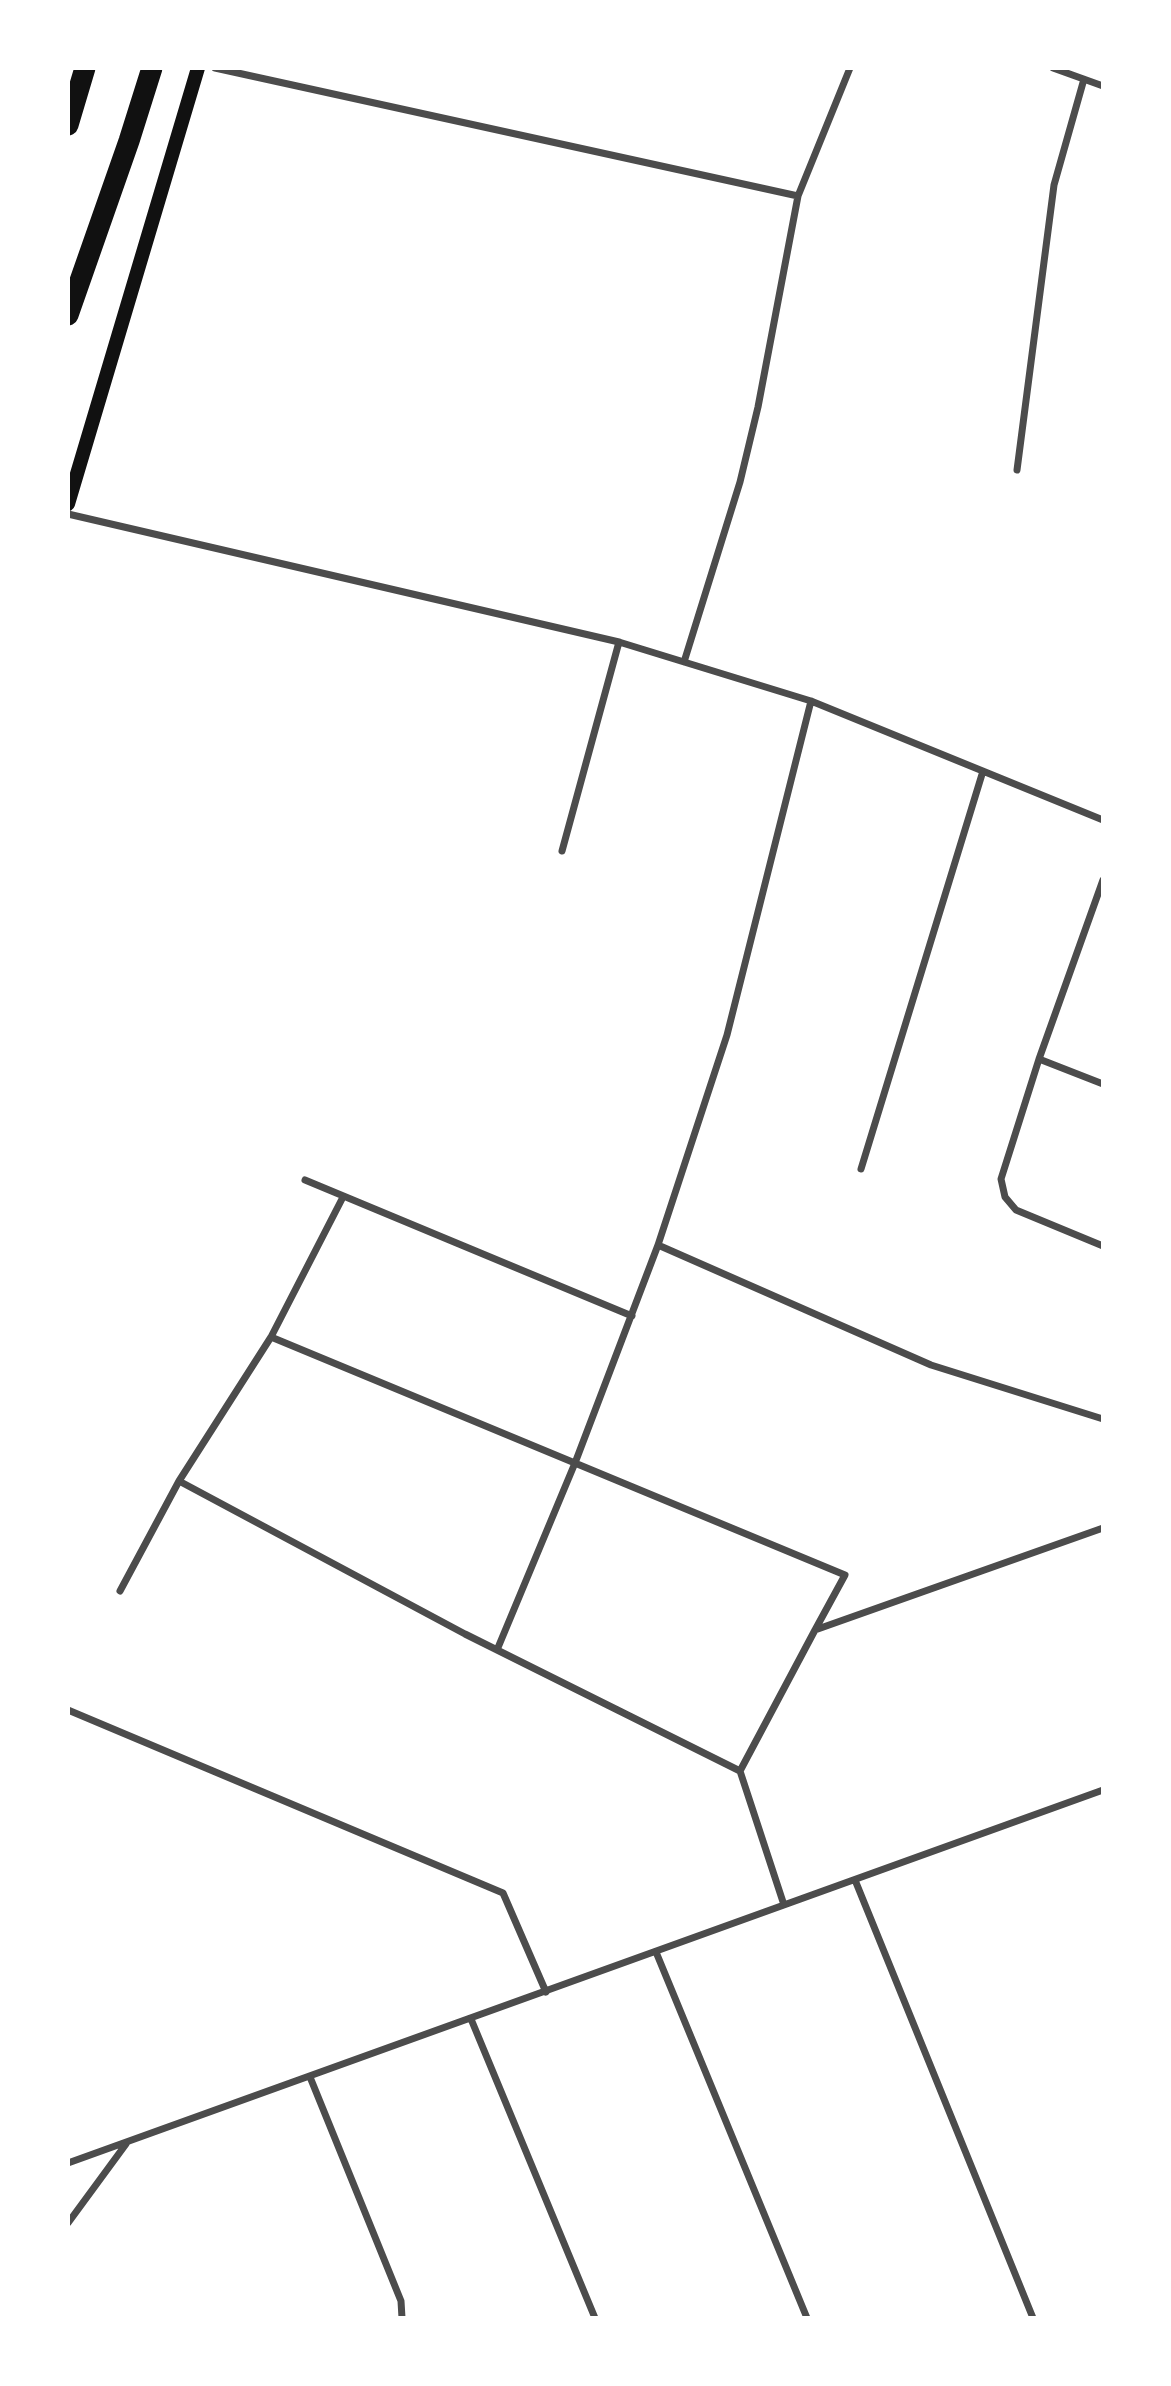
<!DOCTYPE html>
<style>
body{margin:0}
#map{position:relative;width:1171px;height:2386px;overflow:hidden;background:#fff;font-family:"Roboto Condensed",sans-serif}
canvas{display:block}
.frame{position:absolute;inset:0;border:70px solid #fff;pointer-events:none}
</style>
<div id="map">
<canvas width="1171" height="2386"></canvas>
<div class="frame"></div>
</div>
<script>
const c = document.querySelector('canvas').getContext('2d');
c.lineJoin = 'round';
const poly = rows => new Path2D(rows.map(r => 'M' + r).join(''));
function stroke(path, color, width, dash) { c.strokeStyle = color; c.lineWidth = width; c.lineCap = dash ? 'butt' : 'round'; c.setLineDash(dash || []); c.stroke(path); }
const minor = poly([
 [215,68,798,196],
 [1053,68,1103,86],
 [1017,470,1054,185,1084,79],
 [68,514,619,642,811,701,1103,820],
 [684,662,740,482,758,407,798,196,850,68],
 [562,851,619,642],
 [1103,880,1039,1059,1001,1179,1005,1197,1016,1210,1103,1246],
 [1039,1059,1103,1084],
 [861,1169,983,771],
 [305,1180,632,1316],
 [658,1245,931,1365,1103,1419],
 [271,1337,343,1197],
 [179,1481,271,1337,845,1575,815,1630],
 [120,1591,179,1481,465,1634,740,1771],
 [497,1650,575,1463,658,1245,727,1035,811,701],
 [68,1710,503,1893,546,1992],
 [855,1880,1033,2318],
 [784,1905,740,1771,815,1630,1103,1528],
 [656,1952,807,2318],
 [471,2019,595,2318],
 [310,2077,401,2301,402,2318],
 [68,2163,1103,1790],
 [68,2223,126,2144]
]);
const secondary = poly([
 [68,504,198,68]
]);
const motorway = poly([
 [68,125,85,68],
 [68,315,129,141,152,68]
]);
stroke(minor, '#4c4c4c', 7);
stroke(secondary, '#111', 14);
stroke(motorway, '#111', 21);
</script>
